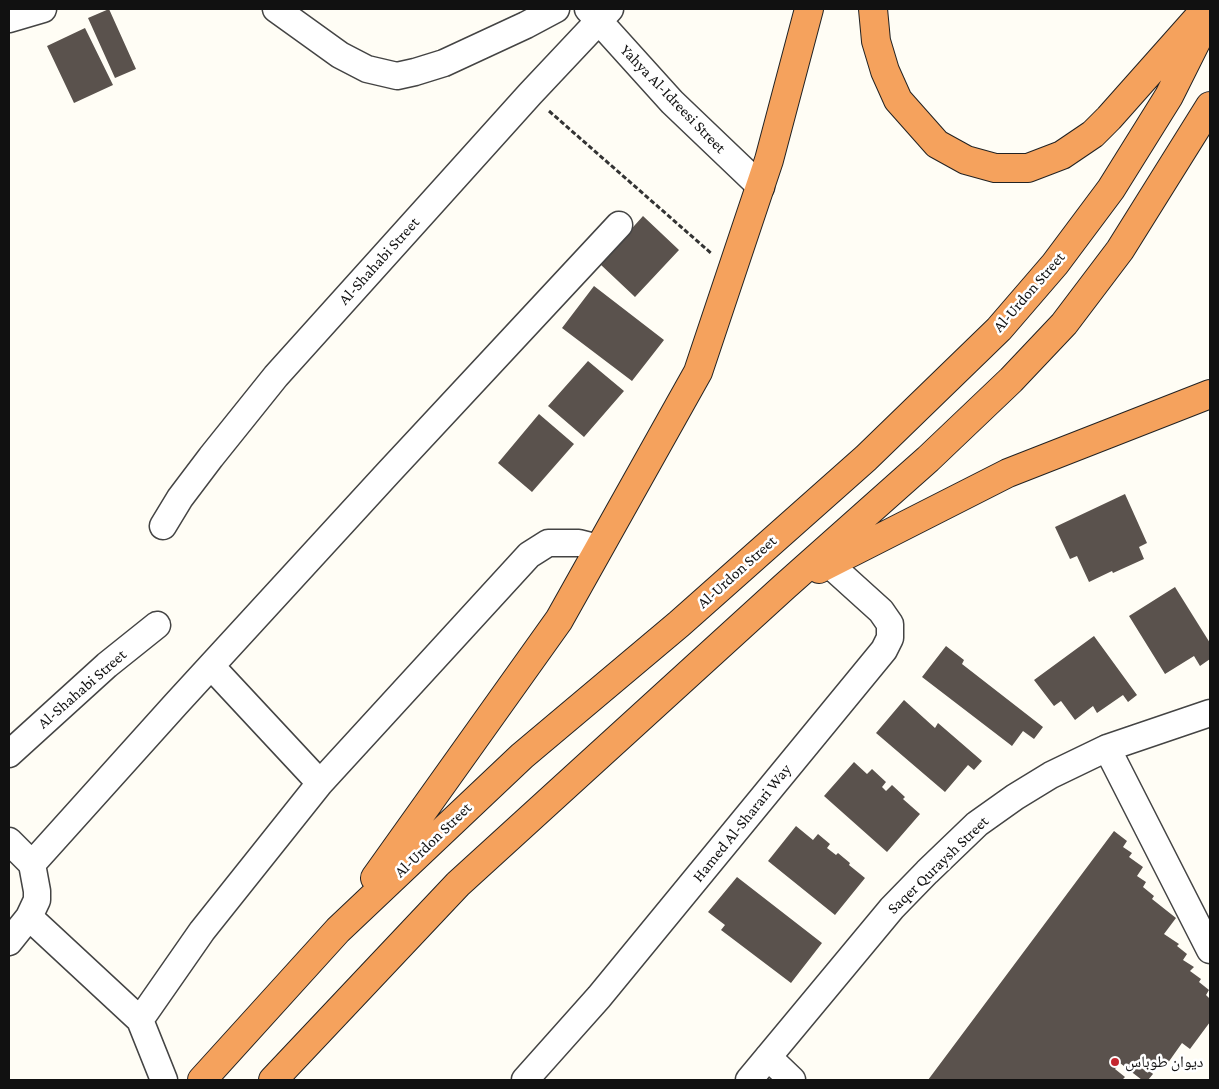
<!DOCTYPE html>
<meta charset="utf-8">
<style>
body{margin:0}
#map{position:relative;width:1219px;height:1089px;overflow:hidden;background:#fffdf5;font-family:"Crimson Pro",serif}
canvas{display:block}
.frame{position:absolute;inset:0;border:10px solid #111;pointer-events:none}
</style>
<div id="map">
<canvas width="1219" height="1089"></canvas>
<div class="frame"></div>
</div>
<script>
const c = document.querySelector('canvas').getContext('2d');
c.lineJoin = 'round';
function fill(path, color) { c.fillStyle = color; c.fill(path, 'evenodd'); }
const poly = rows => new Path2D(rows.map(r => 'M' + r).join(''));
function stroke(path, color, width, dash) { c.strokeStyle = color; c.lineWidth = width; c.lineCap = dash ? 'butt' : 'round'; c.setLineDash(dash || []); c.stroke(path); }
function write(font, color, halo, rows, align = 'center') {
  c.font = font + ' "Crimson Pro","Noto Naskh Arabic",serif'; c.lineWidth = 5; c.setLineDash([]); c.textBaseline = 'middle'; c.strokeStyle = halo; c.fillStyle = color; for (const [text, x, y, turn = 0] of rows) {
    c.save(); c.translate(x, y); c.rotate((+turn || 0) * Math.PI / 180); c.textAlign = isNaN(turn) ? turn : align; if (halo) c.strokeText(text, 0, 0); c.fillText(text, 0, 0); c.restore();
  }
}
const building = poly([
 [109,9,136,69,115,78,88,18],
 [85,28,113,85,74,103,47,46],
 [643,216,679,250,635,297,600,264],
 [594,286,664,340,632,381,562,328],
 [588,361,624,391,584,437,548,406],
 [539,414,574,444,532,492,498,463],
 [1125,494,1147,543,1139,547,1144,559,1113,573,1112,571,1089,582,1077,556,1070,559,1055,527],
 [1175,587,1210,643,1210,659,1200,666,1194,656,1165,674,1129,616],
 [1094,636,1137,695,1128,702,1123,695,1097,713,1093,706,1075,720,1061,701,1054,706,1034,680],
 [946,646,964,660,962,664,1043,727,1034,739,1023,731,1012,746,922,677],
 [904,700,935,728,938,723,982,761,974,770,968,765,945,792,876,733],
 [854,762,867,774,872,769,886,782,882,787,886,791,892,785,905,797,903,799,920,814,887,852,824,796],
 [796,826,813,840,818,834,830,844,827,848,836,855,838,853,850,863,849,865,865,878,835,915,768,861],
 [1114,831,1127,841,1123,847,1132,853,1129,857,1143,867,1137,876,1146,882,1143,887,1154,896,1152,899,1176,918,1164,934,1179,944,1177,946,1187,954,1183,960,1194,967,1190,971,1201,979,1199,982,1209,990,1206,995,1210,999,1210,1013,1209,1015,1210,1016,1210,1022,1190,1049,1182,1043,1165,1067,1158,1062,1151,1072,1153,1074,1148,1080,1142,1080,1120,1063,1115,1069,1125,1077,1122,1080,928,1080],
 [737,877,822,943,791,983,721,930,725,925,708,912]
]);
const path = poly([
 [549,111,712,254]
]);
const street = poly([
 [276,9,340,55,367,69,397,76,415,72,444,63,526,25,556,9],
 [588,9,672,102,761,187],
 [9,19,43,9],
 [163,526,180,498,211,457,276,376,530,94,610,9],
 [211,666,320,783],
 [1107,748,1210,950],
 [9,754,107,665,157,625],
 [9,841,32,864,37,891,37,900,29,917,9,942],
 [32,864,176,704,388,473,619,225],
 [29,917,140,1020],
 [768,1057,792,1080],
 [164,1080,140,1020,202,931,320,783,529,555,548,543,579,543,599,548],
 [525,1080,599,997,884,650,890,638,890,624,881,611,829,564],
 [749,1080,892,908,927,872,977,824,1015,797,1051,775,1107,748,1210,713]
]);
const highway = poly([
 [873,9,876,41,885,71,898,100,937,144,966,160,995,168,1028,168,1062,155,1093,134,1109,118,1197,19],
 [819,569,1008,473,1210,394],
 [375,878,559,620,698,372,769,160,809,9],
 [202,1080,338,930,522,756,679,624,866,458,999,329,1055,264,1111,189,1169,96,1210,14],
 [273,1080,458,884,784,587,928,459,1011,380,1064,324,1120,250,1210,106]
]);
const markers = [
 [1115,1062,5,"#c4262e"]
];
const streetNames = [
 ["Yahya Al-Idreesi Street",673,99,46],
 ["Al-Shahabi Street",379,261,-48],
 ["Al-Urdon Street",1029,292,-49],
 ["Al-Urdon Street",737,572,-42],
 ["Al-Shahabi Street",82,689,-41],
 ["Hamed Al-Sharari Way",742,823,-51],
 ["Al-Urdon Street",433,840,-44],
 ["Saqer Quraysh Street",938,865,-44]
];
const poiNames = [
 ["ديوان طوباس",1125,1062]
];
fill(building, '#5a524d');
stroke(street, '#444', 29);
stroke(highway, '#222', 30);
stroke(path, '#333', 3, [5, 2.5]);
stroke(street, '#fff', 26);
stroke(highway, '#f5a25d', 28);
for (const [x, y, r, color] of markers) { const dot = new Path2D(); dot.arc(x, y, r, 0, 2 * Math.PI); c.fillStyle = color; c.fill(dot); stroke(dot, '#fff', 2); }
write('16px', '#111', '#fff', streetNames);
write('16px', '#111', '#fff', poiNames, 'left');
</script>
